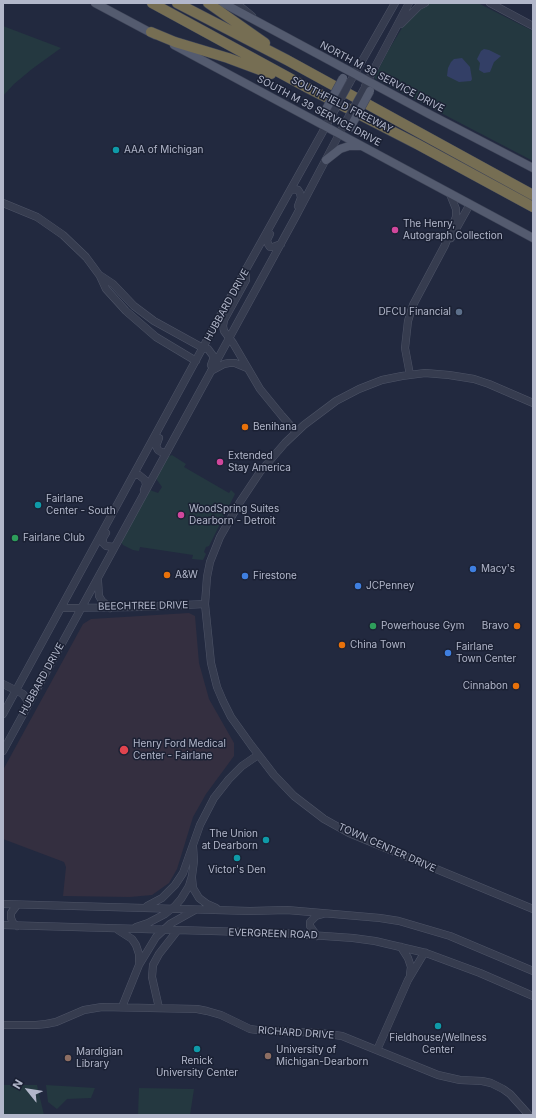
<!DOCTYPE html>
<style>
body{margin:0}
#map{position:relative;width:536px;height:1118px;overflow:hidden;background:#22293f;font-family:Inter,sans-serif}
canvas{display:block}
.frame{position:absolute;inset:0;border:4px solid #b2b7ca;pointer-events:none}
.north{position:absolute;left:8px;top:1070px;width:40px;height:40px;-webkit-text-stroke:3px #1b2134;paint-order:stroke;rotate:300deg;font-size:11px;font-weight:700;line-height:16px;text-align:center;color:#b2b7ca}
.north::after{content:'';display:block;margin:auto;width:14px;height:18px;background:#b2b7ca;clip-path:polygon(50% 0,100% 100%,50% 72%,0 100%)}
</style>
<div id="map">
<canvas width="536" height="1118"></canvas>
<div class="frame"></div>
<div class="north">N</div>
</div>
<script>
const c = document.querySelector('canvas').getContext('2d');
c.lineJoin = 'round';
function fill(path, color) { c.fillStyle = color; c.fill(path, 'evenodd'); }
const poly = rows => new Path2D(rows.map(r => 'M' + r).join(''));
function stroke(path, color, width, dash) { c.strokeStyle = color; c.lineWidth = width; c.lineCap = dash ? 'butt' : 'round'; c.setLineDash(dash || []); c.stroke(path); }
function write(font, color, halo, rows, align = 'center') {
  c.font = font + ' Inter,sans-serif'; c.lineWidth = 3; c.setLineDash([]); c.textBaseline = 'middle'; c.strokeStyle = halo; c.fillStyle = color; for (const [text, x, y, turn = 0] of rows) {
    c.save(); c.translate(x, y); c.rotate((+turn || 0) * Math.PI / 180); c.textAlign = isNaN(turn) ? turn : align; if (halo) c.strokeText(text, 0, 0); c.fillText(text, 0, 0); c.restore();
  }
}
const medical = poly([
 [189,613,195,616,199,663,209,699,234,743,234,756,206,794,193,817,177,869,169,883,152,895,130,897,63,896,66,867,64,862,3,839,3,770,83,624,91,619]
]);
const green = poly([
 [430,3,478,3,533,31,533,161,374,78,388,51,405,23,425,5],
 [3,26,61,48,32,69,14,84,3,96],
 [172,455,186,464,184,467,229,493,231,490,235,494,209,546,206,547,204,552,206,554,203,560,192,559,193,555,140,547,139,551,133,550,123,545,121,542,150,490,158,493,162,487,157,480,157,476,167,457],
 [3,1085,37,1085,44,1115,3,1115],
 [46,1085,95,1088,91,1098,67,1099,57,1109,48,1102],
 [139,1088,194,1089,190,1115,138,1115]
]);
const water = poly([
 [484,49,489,50,501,56,494,62,490,72,484,73,479,70,480,63,477,59,481,51],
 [462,58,470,67,472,79,471,81,459,82,447,76,448,68,451,62,454,59]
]);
const minor = poly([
 [236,3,252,16],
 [490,3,533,26],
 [401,24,419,6,425,3],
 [350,82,395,3],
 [365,86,409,3],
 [290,191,294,189,298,190,300,193,301,198,298,206],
 [3,203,37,217,63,235,86,257,100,276,106,289,126,311,156,337,196,361],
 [270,234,267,240,268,244,270,247,273,247,281,244],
 [451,238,470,204],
 [246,269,246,280,224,320,223,326,224,331,233,343,260,389,282,416,296,432],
 [101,276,113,284,134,306,154,321,203,348,208,349,214,357,211,365],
 [211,371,224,364,229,363,235,363,247,368],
 [410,375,405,348,408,321,413,305,445,245,454,222,456,217,456,209,450,194],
 [533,403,489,384,474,379,449,375,425,373,402,376,382,380,359,389,336,401,304,425,285,443,260,472,240,502,220,537,210,562,207,577,205,604,211,663,217,687,223,701,231,717,251,745,274,775,294,796,324,819,349,833,533,909],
 [159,438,156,446,158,450,161,452,166,453],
 [134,475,139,475,145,480,146,485,144,490],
 [106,533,103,538,103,543,106,546,114,547],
 [98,581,99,596,102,601,110,608],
 [61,608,141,607,205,604],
 [3,684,23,694,27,700,28,705],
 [3,714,220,316,331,117],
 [3,751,296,216,344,125],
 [192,878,193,888,199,898,207,904,216,908],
 [3,904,250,911,287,910,380,918,399,921,450,936,533,971],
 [147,906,162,898,175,885,183,873,200,825,214,798,229,779,242,766,258,755],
 [3,925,281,933,353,938,375,941,426,953,480,973,533,996],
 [17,926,13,923,11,918,11,913,17,905],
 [136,927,148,923,165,914,175,906,181,899,189,886,192,876,194,861,193,846],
 [118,930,132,939,136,945,139,954,139,962],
 [317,936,310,926,310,922,316,916,323,914],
 [401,947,408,958,411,967,410,974],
 [122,1007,139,965,156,937,170,924,195,910],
 [159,1008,152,977,153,965,159,954,177,931],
 [3,1025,36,1025,46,1024,56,1022,84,1010,102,1007,197,1009,207,1011,221,1015,250,1029,257,1030,321,1033,342,1036,438,1075,460,1080,482,1081,491,1083,503,1089,510,1094,528,1114],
 [377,1050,408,980,423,955,426,953]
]);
const major = poly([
 [95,3,155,35],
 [223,3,429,114,533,168],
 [174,45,533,238],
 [326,160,340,149,349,146,359,146]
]);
const highway = poly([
 [152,3,306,87,417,144,533,207],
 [177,3,287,60,533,195],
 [208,3,265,43],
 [151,32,175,42,228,58,271,74]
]);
const minorBridge = poly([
 [331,117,350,82],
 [344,125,364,89]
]);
const majorBridge = poly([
 [324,113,343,78],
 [350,128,370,91]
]);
const markers = [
 [116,150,4,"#0f9aa8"],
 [395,230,4,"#d1479c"],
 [459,312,4,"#5c6f8a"],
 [245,427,4,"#e8710a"],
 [220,462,4,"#d1479c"],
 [38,505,4,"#0f9aa8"],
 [181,515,4,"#d1479c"],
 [15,538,4,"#2e9e5b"],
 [473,569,4,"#3f7fe0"],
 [167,575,4,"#e8710a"],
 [245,576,4,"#3f7fe0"],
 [358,586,4,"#3f7fe0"],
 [373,626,4,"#2e9e5b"],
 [517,626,4,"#e8710a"],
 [342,645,4,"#e8710a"],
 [448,653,4,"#3f7fe0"],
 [516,686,4,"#e8710a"],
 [124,750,5,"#e0444e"],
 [266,840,4,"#0f9aa8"],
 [237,858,4,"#0f9aa8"],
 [438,1026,4,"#0f9aa8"],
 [197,1049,4,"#0f9aa8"],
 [268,1056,4,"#8d6e63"],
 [68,1058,4,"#8d6e63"]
];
const streetNames = [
 ["NORTH M 39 SERVICE DRIVE",382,77,28],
 ["SOUTHFIELD FREEWAY",342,105,27],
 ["SOUTH M 39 SERVICE DRIVE",319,111,28],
 ["HUBBARD DRIVE",227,305,-61],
 ["BEECHTREE DRIVE",143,606,-1],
 ["HUBBARD DRIVE",42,679,-61],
 ["TOWN CENTER DRIVE",387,848,24],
 ["EVERGREEN ROAD",273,934,2],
 ["RICHARD DRIVE",296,1033,4]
];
const poiNames = [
 ["AAA of Michigan",124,150],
 ["The Henry,",403,224],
 ["Autograph Collection",403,236],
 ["DFCU Financial",451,312,"right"],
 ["Benihana",253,427],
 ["Extended",228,456],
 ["Stay America",228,468],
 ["Fairlane",46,499],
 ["Center - South",46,511],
 ["WoodSpring Suites",189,509],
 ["Dearborn - Detroit",189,521],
 ["Fairlane Club",23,538],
 ["Macy's",481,569],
 ["A&W",175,575],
 ["Firestone",253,576],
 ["JCPenney",366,586],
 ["Powerhouse Gym",381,626],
 ["Bravo",509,626,"right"],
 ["China Town",350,645],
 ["Fairlane",456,647],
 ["Town Center",456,659],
 ["Cinnabon",508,686,"right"],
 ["Henry Ford Medical",133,744],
 ["Center - Fairlane",133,756],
 ["The Union",258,834,"right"],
 ["at Dearborn",258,846,"right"],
 ["Victor's Den",237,870,"center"],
 ["Fieldhouse/Wellness",438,1038,"center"],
 ["Center",438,1050,"center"],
 ["University of",276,1050],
 ["Michigan-Dearborn",276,1062],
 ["Mardigian",76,1052],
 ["Library",76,1064],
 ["Renick",197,1061,"center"],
 ["University Center",197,1073,"center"]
];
fill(medical, '#342f40');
fill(green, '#243840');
fill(water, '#333f66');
stroke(minor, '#4e5467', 8);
stroke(major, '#3f4558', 9);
stroke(highway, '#3e4457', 11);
stroke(minor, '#363c4f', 7);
stroke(major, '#545b6f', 8);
stroke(highway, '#766e53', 10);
stroke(minorBridge, '#4e5467', 8, []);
stroke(majorBridge, '#3f4558', 9, []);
stroke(minorBridge, '#363c4f', 7);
stroke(majorBridge, '#545b6f', 8);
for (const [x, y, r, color] of markers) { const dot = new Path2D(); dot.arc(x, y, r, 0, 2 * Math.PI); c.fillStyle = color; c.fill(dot); stroke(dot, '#1b2134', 1.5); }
write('10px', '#b2b7ca', '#1b2134', streetNames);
write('10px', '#b2b7ca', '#1b2134', poiNames, 'left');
</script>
